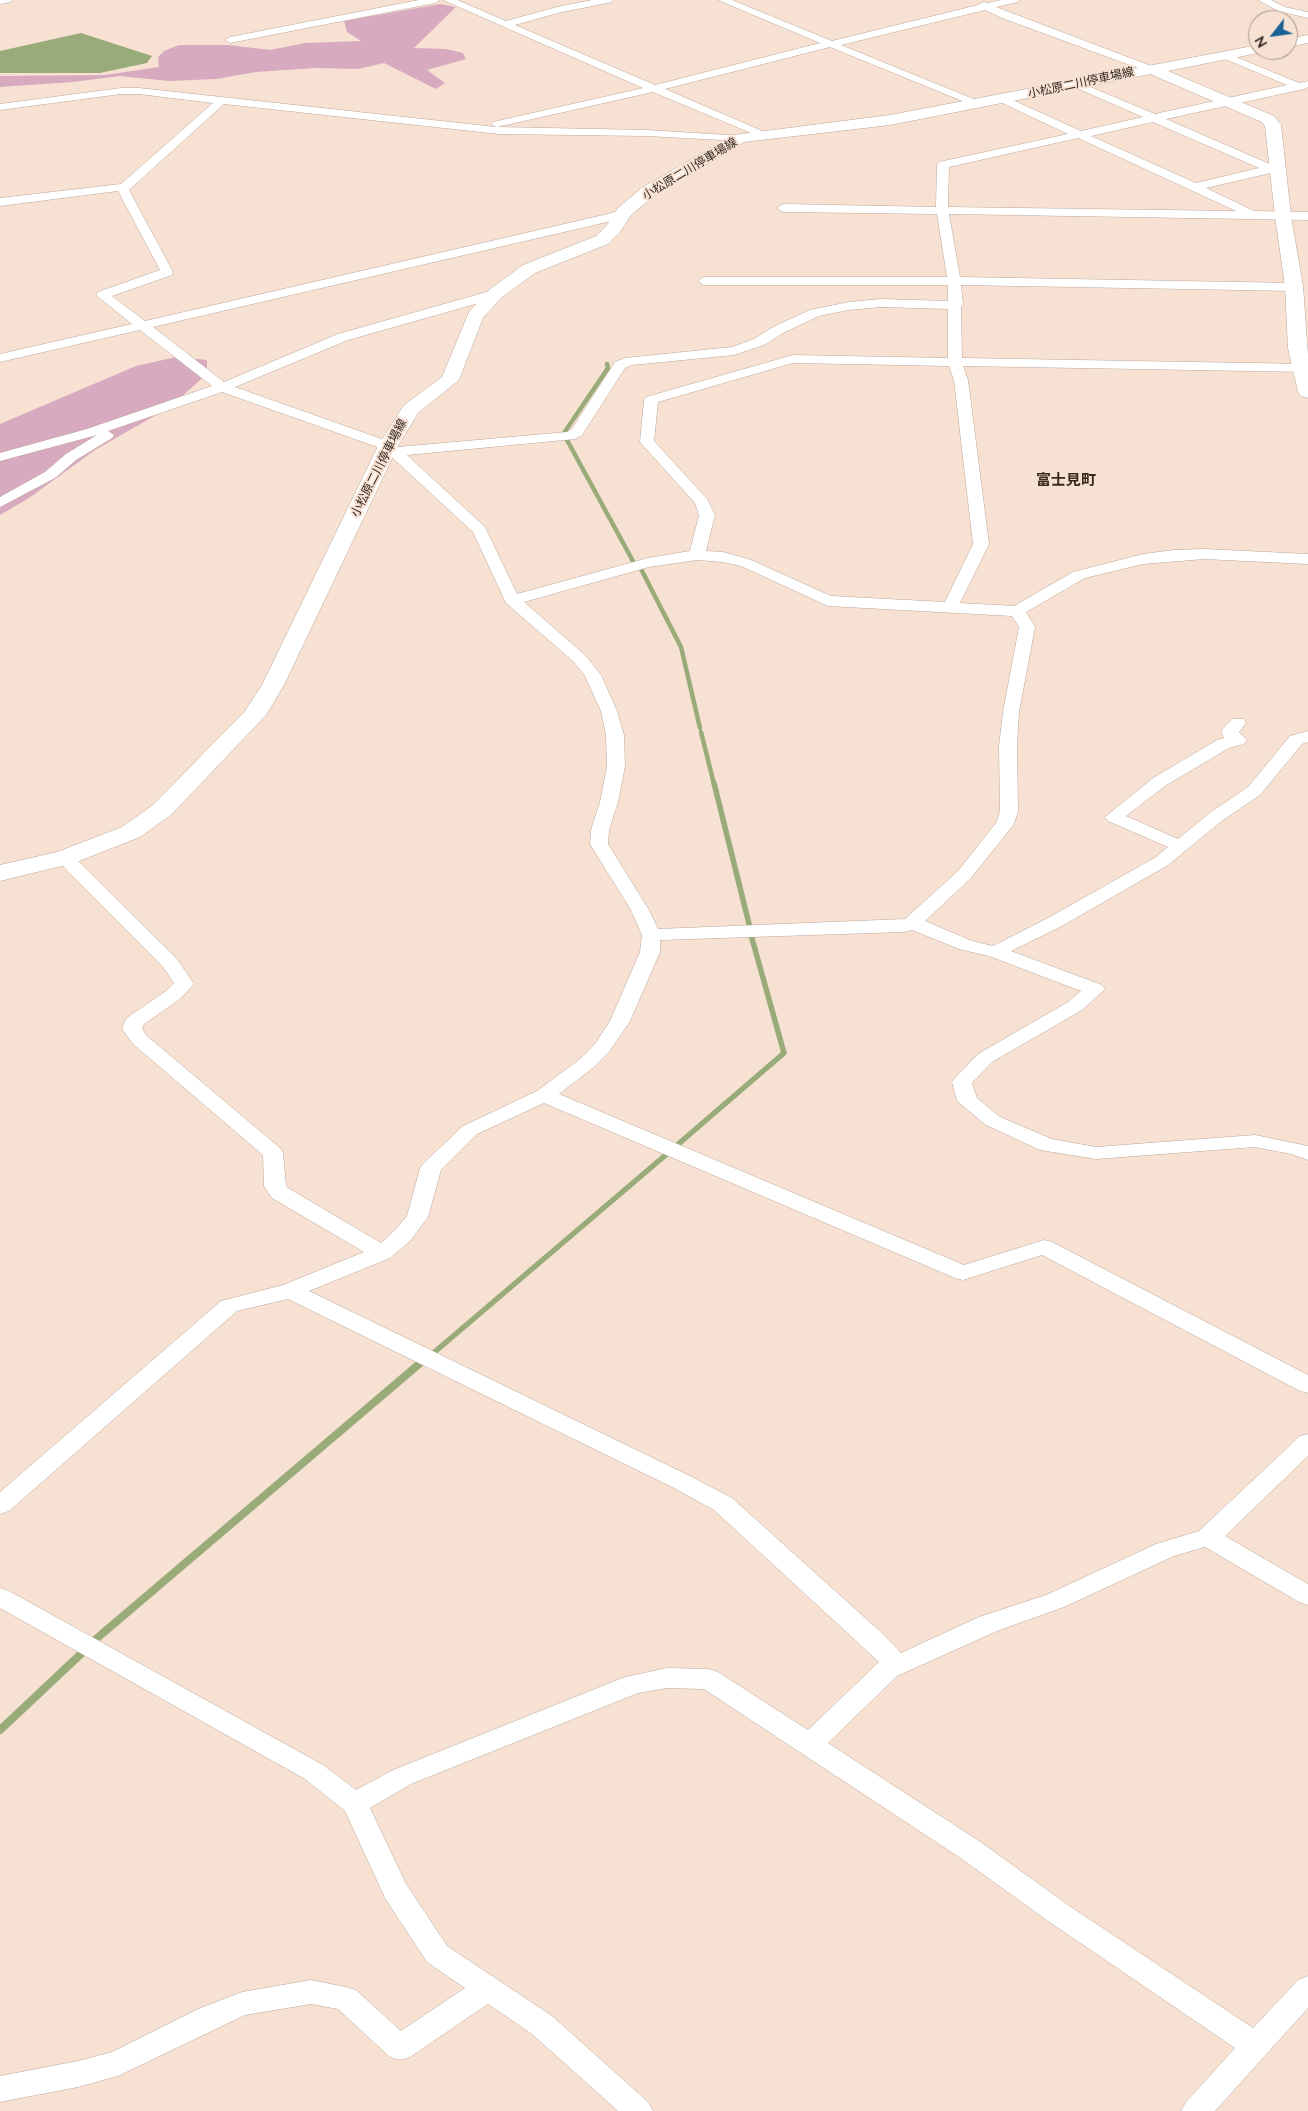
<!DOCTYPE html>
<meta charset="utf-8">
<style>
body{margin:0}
#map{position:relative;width:1308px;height:2111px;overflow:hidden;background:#f7e1d2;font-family:Mulish,sans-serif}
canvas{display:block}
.north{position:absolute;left:1248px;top:10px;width:50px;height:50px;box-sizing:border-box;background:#f7e1d2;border:1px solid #a8978c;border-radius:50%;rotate:240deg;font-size:14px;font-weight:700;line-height:20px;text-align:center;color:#322924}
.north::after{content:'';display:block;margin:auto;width:18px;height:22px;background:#1a6195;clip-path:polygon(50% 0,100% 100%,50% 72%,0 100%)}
</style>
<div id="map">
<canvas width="1308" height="2111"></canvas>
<div class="north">N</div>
</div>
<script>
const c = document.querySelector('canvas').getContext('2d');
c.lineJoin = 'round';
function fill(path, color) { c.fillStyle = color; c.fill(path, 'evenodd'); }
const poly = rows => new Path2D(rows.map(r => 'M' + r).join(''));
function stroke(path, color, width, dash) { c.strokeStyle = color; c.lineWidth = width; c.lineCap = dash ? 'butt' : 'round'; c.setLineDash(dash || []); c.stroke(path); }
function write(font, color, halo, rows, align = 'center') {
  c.font = font + ' Mulish,"Noto Sans JP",sans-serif'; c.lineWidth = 4; c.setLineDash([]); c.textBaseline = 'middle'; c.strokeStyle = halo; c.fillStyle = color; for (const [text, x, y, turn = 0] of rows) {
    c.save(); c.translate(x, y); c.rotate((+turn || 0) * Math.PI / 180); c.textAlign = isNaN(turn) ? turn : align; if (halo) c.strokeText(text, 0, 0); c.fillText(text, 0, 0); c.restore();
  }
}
const green = poly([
 [440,4,456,7,414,48,446,49,463,53,466,59,427,70,445,83,436,89,384,63,358,69,316,68,256,72,216,79,169,81,120,76,73,82,0,87,0,76,105,75,159,67,158,57,164,51,179,45,229,45,270,50,305,43,361,41,347,32,344,21],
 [176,357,207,360,207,374,170,407,95,450,29,498,0,515,0,424,136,366]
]);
const water = poly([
 [81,33,152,56,147,63,100,73,0,73,0,51]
]);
const streamFar2 = poly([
 [564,433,608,368,607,364],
 [567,440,634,563],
 [641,569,681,647,700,728],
 [701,732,714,784]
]);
const streamFar1 = poly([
 [714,783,750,928],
 [676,1146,784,1053,751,935],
 [424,1361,668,1153]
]);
const stream = poly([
 [96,1639,425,1359],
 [0,1730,83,1652]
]);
const street = poly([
 [0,0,12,0,11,2,0,4,0,0],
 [419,0,440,0,435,3,230,43,225,40,230,37,419,0],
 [443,0,457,0,506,21,557,7,592,0,613,0,612,2,558,13,515,25,655,85,820,43,718,0,732,0,832,41,978,5,983,2,988,3,1001,0,1019,0,1018,2,996,7,1154,67,1155,69,1150,72,1146,71,1002,18,985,10,841,45,981,102,983,104,977,107,830,47,665,89,767,133,769,135,763,138,653,92,497,127,647,130,744,136,746,138,740,141,647,136,499,134,224,104,129,190,173,272,172,275,112,296,145,321,612,213,624,208,630,212,616,220,153,327,224,382,338,334,490,291,500,291,502,294,500,297,348,340,235,387,393,443,398,447,567,432,572,429,615,362,625,358,732,347,754,339,775,326,810,310,849,302,881,299,948,301,948,285,704,285,698,281,704,277,947,277,937,214,783,212,777,208,783,204,936,207,937,165,939,162,1068,134,998,101,996,99,998,97,1006,97,1081,131,1143,117,1072,86,1070,84,1076,81,1155,114,1287,85,1220,57,1219,55,1224,52,1299,83,1308,81,1308,87,1304,89,1166,119,1272,165,1278,165,1280,168,1275,172,1206,188,1254,211,1308,212,1308,220,949,214,960,277,1294,283,1300,287,1294,291,961,285,963,305,961,307,962,358,1308,364,1308,372,963,366,968,380,989,544,960,603,1014,606,1073,572,1143,554,1174,550,1204,549,1308,554,1308,564,1204,559,1143,564,1085,578,1026,612,1035,627,1019,712,1017,746,1018,811,1014,824,970,879,925,921,972,941,993,946,1048,918,1156,857,1168,847,1108,821,1105,817,1153,778,1217,740,1224,738,1221,731,1232,719,1244,719,1246,723,1239,732,1247,740,1244,744,1229,748,1165,786,1126,816,1178,839,1211,812,1248,787,1290,736,1308,731,1308,742,1302,744,1260,795,1223,820,1168,865,1062,926,1011,951,1102,985,1105,989,1082,1010,992,1062,972,1083,977,1098,1000,1117,1052,1139,1096,1147,1255,1135,1308,1146,1308,1160,1291,1154,1255,1147,1096,1159,1040,1150,986,1125,957,1101,952,1082,955,1078,978,1054,1068,1002,1081,991,989,956,959,949,912,930,904,932,660,940,660,952,630,1021,609,1052,594,1067,559,1094,964,1265,1044,1240,1052,1242,1308,1375,1308,1393,1300,1391,1042,1255,963,1280,955,1278,544,1103,477,1134,441,1170,428,1217,410,1241,390,1258,309,1291,690,1476,732,1498,884,1635,901,1653,979,1617,1046,1595,1156,1544,1199,1531,1300,1436,1308,1434,1308,1456,1225,1536,1308,1584,1308,1605,1299,1602,1205,1547,1174,1556,1064,1607,997,1631,897,1676,828,1743,982,1843,1068,1905,1253,2028,1298,1980,1308,1976,1308,2008,1215,2111,1181,2111,1186,2102,1235,2048,1048,1921,962,1859,704,1689,667,1688,638,1693,411,1784,370,1808,406,1884,447,1946,552,2016,648,2102,653,2111,618,2111,532,2034,488,2004,410,2057,400,2060,390,2057,338,2009,311,2004,245,2015,118,2076,78,2087,0,2102,0,2076,78,2061,112,2052,198,2009,242,1992,311,1980,346,1987,356,1990,401,2031,465,1988,427,1962,385,1898,345,1811,305,1779,0,1608,0,1588,9,1591,323,1765,356,1790,393,1770,625,1677,667,1668,709,1669,718,1672,808,1730,879,1662,714,1510,674,1488,288,1299,237,1311,9,1511,0,1514,0,1492,221,1301,283,1285,364,1252,272,1198,264,1186,263,1155,133,1044,122,1029,125,1021,128,1017,166,991,174,983,163,967,59,862,56,858,59,854,65,853,71,854,177,959,194,984,180,999,144,1024,142,1029,147,1036,280,1148,283,1153,286,1186,288,1188,381,1243,394,1231,407,1216,420,1168,424,1163,463,1126,537,1091,580,1059,595,1044,610,1021,640,952,642,935,631,910,590,844,591,830,600,802,607,766,606,735,601,711,585,676,574,662,506,603,473,532,383,449,222,392,108,431,114,435,112,438,76,460,55,478,0,507,0,497,45,472,66,454,97,435,0,461,0,453,87,429,212,386,140,330,0,362,0,354,132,324,96,295,98,292,160,270,118,191,0,206,0,198,121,184,213,103,139,94,121,94,0,110,0,104,121,88,139,88,496,127,491,124,493,122,643,88,443,0],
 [1153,122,1259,168,1196,183,1091,136,1153,122],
 [1078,138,1236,211,948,207,949,167,1078,138],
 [881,307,948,309,948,358,793,355,646,397,644,400,640,442,695,503,699,515,690,551,648,558,517,594,485,527,407,455,575,439,582,435,625,368,632,365,734,355,764,345,785,332,819,316,849,310,881,307],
 [793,363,949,366,954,380,973,544,945,602,831,596,751,560,723,552,706,551,715,515,707,499,654,441,658,402,793,363],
 [697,560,723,562,741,566,828,606,1012,616,1019,627,1003,712,999,746,1000,811,996,823,958,871,905,919,658,929,649,910,608,844,609,830,618,802,625,766,624,735,617,711,601,675,586,656,524,602,649,567,697,560],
 [1258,0,1271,0,1285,7,1308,12,1308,18,1278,11,1258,0]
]);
const secondary = poly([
 [1308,35,1308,43,1288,47,1288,39,1308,35],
 [1258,45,1258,50,1265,50,1263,52,1168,71,1274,116,1281,125,1291,216,1303,286,1308,355,1308,398,1301,396,1298,392,1288,348,1285,286,1275,216,1265,126,1262,122,1150,74,890,125,744,142,655,195,631,215,620,232,608,244,535,273,501,298,483,318,459,380,418,413,398,446,284,685,266,715,171,815,140,837,74,863,0,881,0,865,57,852,122,827,153,805,245,711,262,685,378,446,404,405,442,377,469,312,489,290,523,265,596,236,607,225,618,208,643,187,734,135,890,115,1258,45]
]);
const farStreetnames = [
 ["小松原二川停車場線",1081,83,-12],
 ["小松原二川停車場線",690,169,-31],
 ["小松原二川停車場線",379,468,-63]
];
const farQuarternames = [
 ["富士見町",1066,480]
];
fill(green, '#d8aac0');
fill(water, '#9aab7a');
stroke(streamFar2, '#9aab7a', 4.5);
stroke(streamFar1, '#9aab7a', 5.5);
stroke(stream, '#9aab7a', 8);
stroke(street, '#bca799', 1);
stroke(secondary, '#bca799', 1);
fill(street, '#fff');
fill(secondary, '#fff');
write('12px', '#322924', '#f7e1d2', farStreetnames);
write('bold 15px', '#38281c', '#f7e1d2', farQuarternames);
</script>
